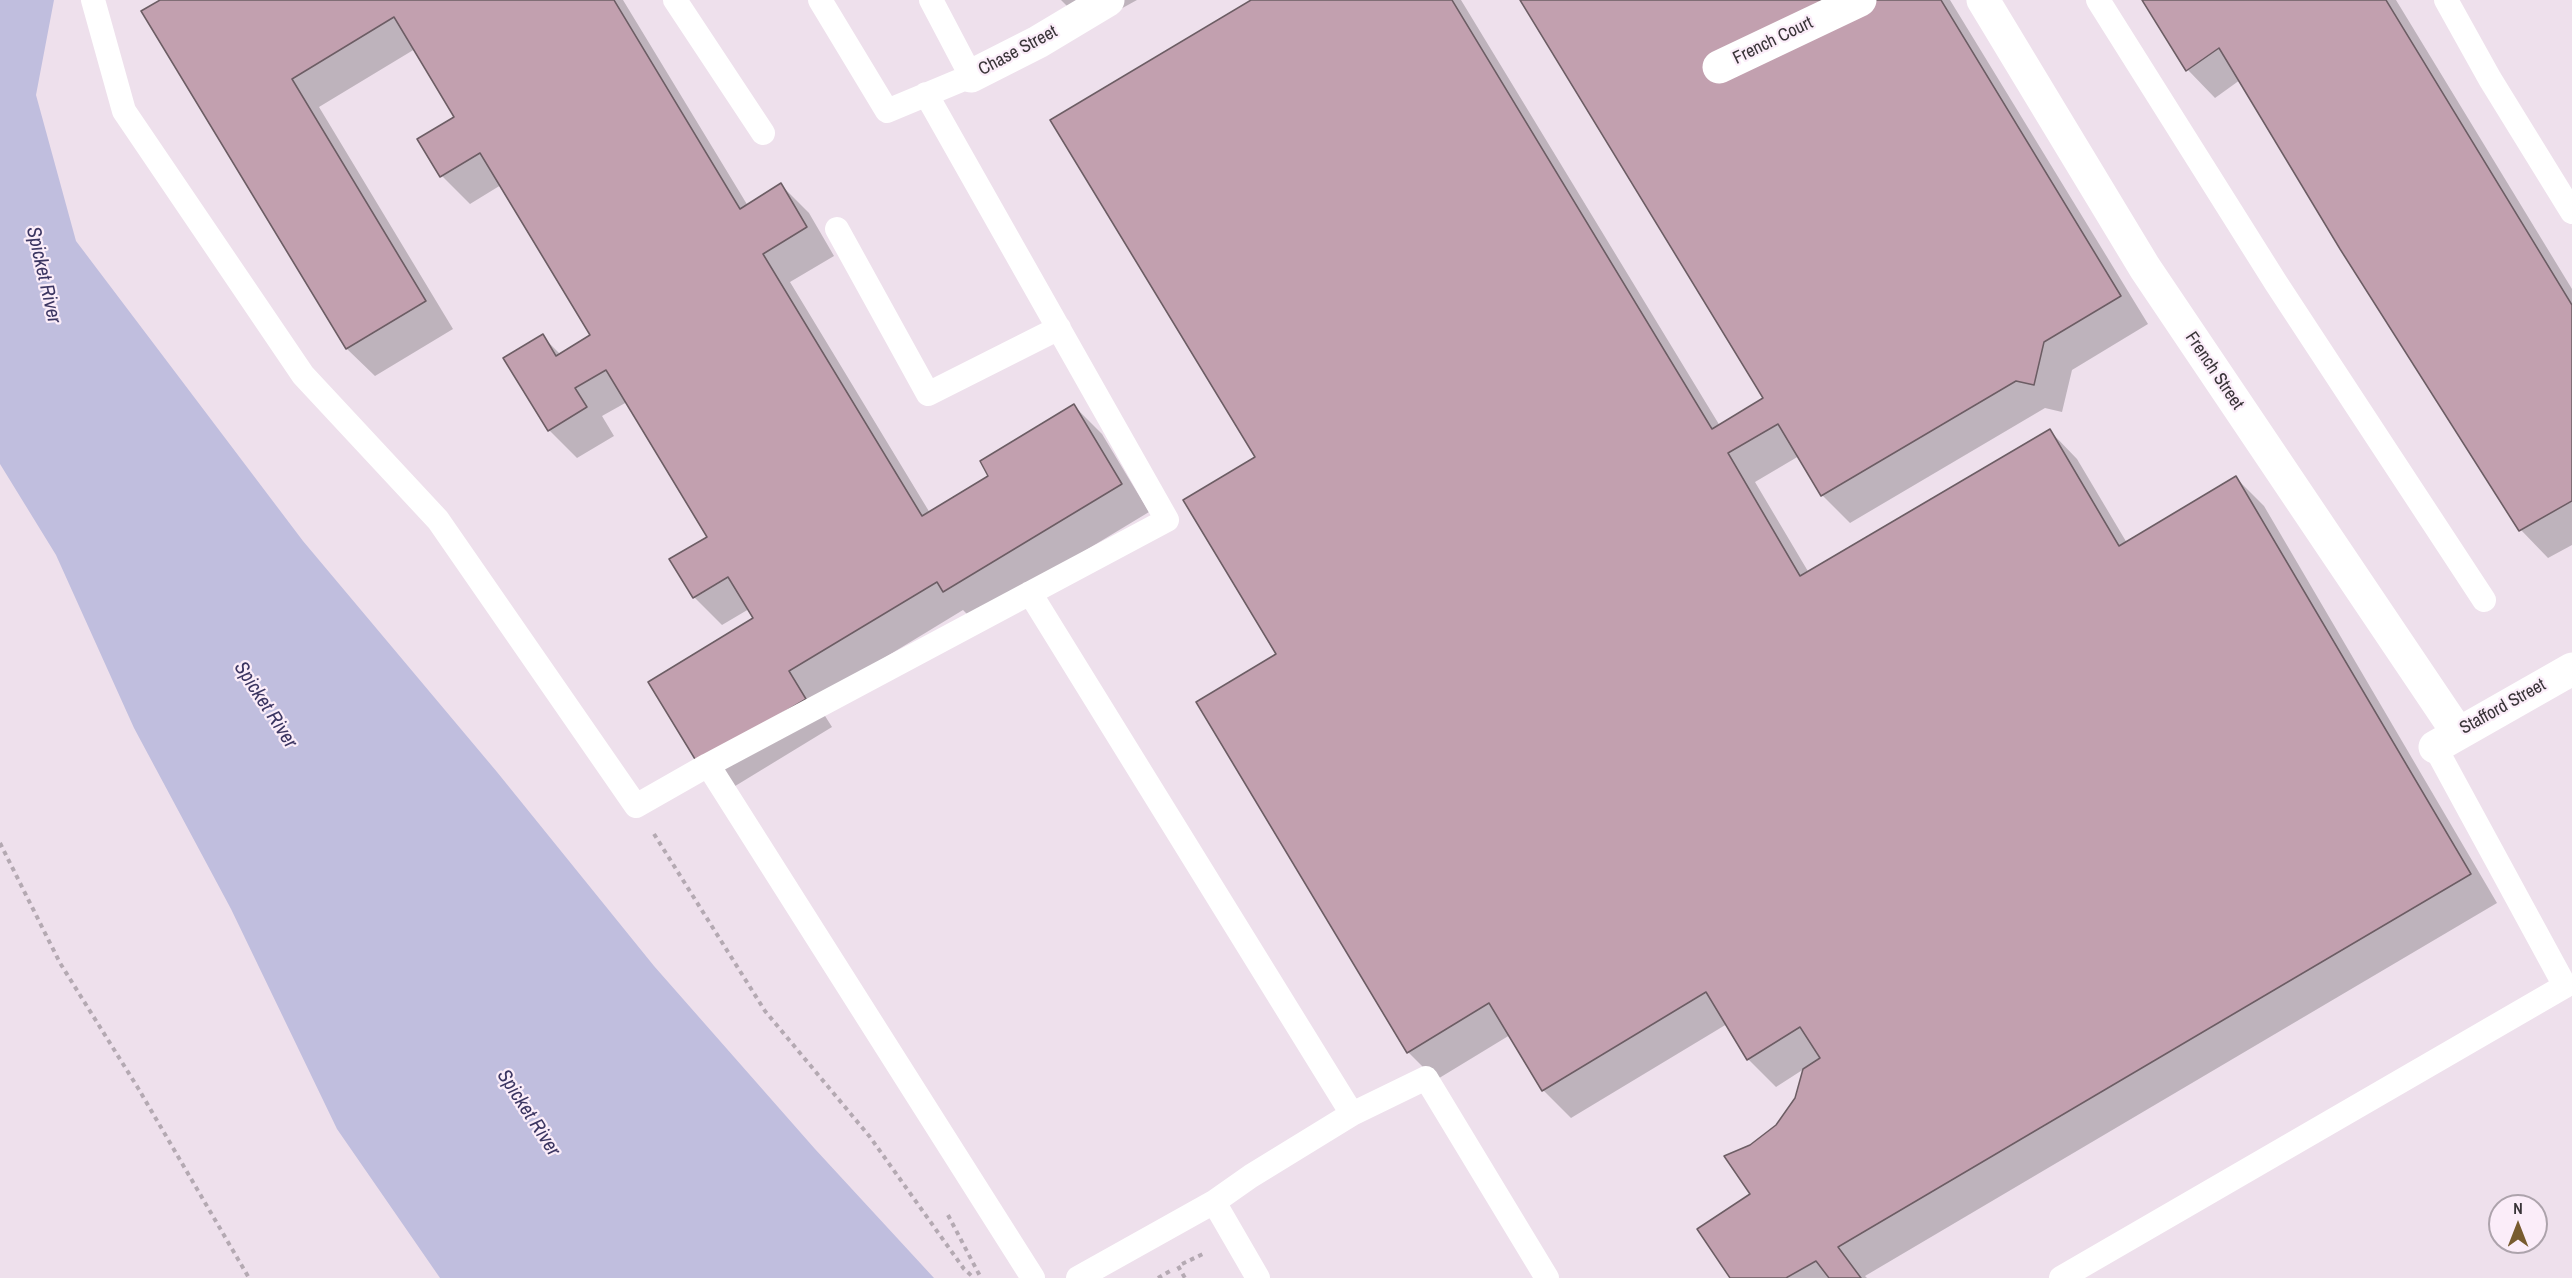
<!DOCTYPE html>
<style>
body{margin:0}
#map{position:relative;width:2572px;height:1278px;overflow:hidden;background:#eee0ec;font-family:"Archivo Narrow",sans-serif}
canvas{display:block}
.north{position:absolute;left:2488px;top:1194px;width:60px;height:60px;box-sizing:border-box;background:#fbedf9;border:2px solid #ada3ac;border-radius:50%;rotate:0deg;font-size:16px;font-weight:700;line-height:24px;text-align:center;color:#393438}
.north::after{content:'';display:block;margin:auto;width:21px;height:27px;background:#785b2f;clip-path:polygon(50% 0,100% 100%,50% 72%,0 100%)}
</style>
<div id="map">
<canvas width="2572" height="1278"></canvas>
<div class="north">N</div>
</div>
<script>
const c = document.querySelector('canvas').getContext('2d');
c.lineJoin = 'round';
function fill(path, color) { c.fillStyle = color; c.fill(path, 'evenodd'); }
const poly = rows => new Path2D(rows.map(r => 'M' + r).join(''));
function stroke(path, color, width, dash) { c.strokeStyle = color; c.lineWidth = width; c.lineCap = dash ? 'butt' : 'round'; c.setLineDash(dash || []); c.stroke(path); }
function write(font, color, halo, rows, align = 'center') {
  c.font = font + ' "Archivo Narrow",sans-serif'; c.lineWidth = 4.5; c.setLineDash([]); c.textBaseline = 'middle'; c.strokeStyle = halo; c.fillStyle = color; for (const [text, x, y, turn = 0] of rows) {
    c.save(); c.translate(x, y); c.rotate((+turn || 0) * Math.PI / 180); c.textAlign = isNaN(turn) ? turn : align; if (halo) c.strokeText(text, 0, 0); c.fillText(text, 0, 0); c.restore();
  }
}
const water = poly([
 [0,0,54,0,36,95,76,241,303,541,497,772,654,966,815,1149,934,1278,440,1278,337,1129,231,909,134,728,56,555,0,464]
]);
const shadow = poly([
 [163,0,623,0,748,206,781,185,809,213,834,256,790,282,930,513,990,476,1074,406,1102,434,1149,512,972,619,963,610,815,700,832,727,727,791,699,763,755,618,749,609,722,625,694,597,709,538,627,402,602,416,614,436,577,458,549,430,542,336,561,355,592,336,501,185,470,204,442,176,456,117,415,49,319,107,453,329,375,376,347,349,143,12],
 [1061,0,1137,0,1088,27],
 [1254,0,1461,0,1720,426,1765,398,1522,0,1950,0,2148,324,2072,370,2062,412,2045,408,1850,523,1822,495,1799,456,1755,482,1809,573,2050,431,2077,459,2127,543,2236,478,2264,506,2497,903,1865,1276,1867,1278,1732,1278,1752,1194,1750,1146,1777,1126,1796,1099,1804,1069,1776,1087,1748,1059,1727,1024,1571,1118,1543,1090,1510,1035,1436,1080,1408,1052,1278,655,1258,457],
 [2144,0,2396,0,2572,289,2572,545,2548,558,2521,530,2341,248,2240,80,2215,98,2188,70]
]);
const building = poly([
 [160,0,614,0,740,209,781,183,807,227,763,254,922,516,988,476,980,461,1074,404,1122,484,943,592,937,582,789,671,806,699,698,764,648,682,753,618,728,577,693,598,669,559,707,537,606,370,575,388,587,407,548,431,503,358,543,334,556,356,590,335,480,153,440,177,417,139,454,117,394,17,292,79,426,301,346,349,141,11,160,0],
 [1251,0,1452,0,1712,429,1763,398,1520,0,1941,0,2121,296,2044,342,2034,385,2016,381,1821,496,1778,424,1728,453,1800,576,2050,429,2119,546,2236,476,2471,874,1838,1247,1861,1278,1829,1278,1816,1261,1786,1278,1730,1278,1697,1229,1750,1194,1724,1156,1750,1145,1776,1125,1795,1098,1803,1069,1820,1058,1800,1027,1747,1060,1706,992,1542,1091,1489,1003,1407,1053,1196,702,1276,654,1183,500,1255,457,1050,120,1251,0],
 [2142,0,2386,0,2572,305,2572,501,2519,531,2340,249,2219,48,2186,71,2142,0]
]);
const path = poly([
 [654,834,765,1011,870,1137,964,1269,974,1278],
 [0,843,60,963,138,1088,249,1278],
 [948,1215,981,1278],
 [1182,1264,1205,1253],
 [1178,1266,1185,1278],
 [1158,1278,1170,1271]
]);
const lane = poly([
 [93,0,124,111,303,375,438,520,636,806,708,765,1167,520,926,94],
 [675,0,763,133],
 [820,0,887,111,971,76,931,0],
 [2098,0,2276,283,2484,600],
 [2446,0,2490,79,2572,212],
 [837,229,928,394,1059,328],
 [1030,593,1352,1114,1426,1078,1547,1278],
 [708,765,1033,1278],
 [1214,1202,1251,1176,1352,1114],
 [1078,1278,1214,1202,1258,1278],
 [2061,1278,2565,986,2435,747]
]);
const street = poly([
 [1983,0,2145,268,2458,733],
 [1719,67,1860,0],
 [971,76,1038,42,1108,0],
 [2435,747,2572,669]
]);
const streetNames = [
 ["French Court",1773,41,-26],
 ["Chase Street",1018,51,-28],
 ["French Street",2214,371,56],
 ["Stafford Street",2503,707,-29]
];
const waterNames = [
 ["Spicket River",43,275,77],
 ["Spicket River",265,705,57],
 ["Spicket River",528,1113,57]
];
fill(water, '#c0bede');
fill(shadow, '#0003');
fill(building, '#c2a0af');
stroke(building, '#6c5d64', 1.5);
stroke(path, '#b4a9b2', 4, [4.5, 4.5]);
stroke(lane, '#fff', 24);
stroke(street, '#fff', 33);
write('18px', '#393438', '#fbedf9', streetNames);
write('italic 20px', '#3b3561', '#fbedf9', waterNames);
</script>
